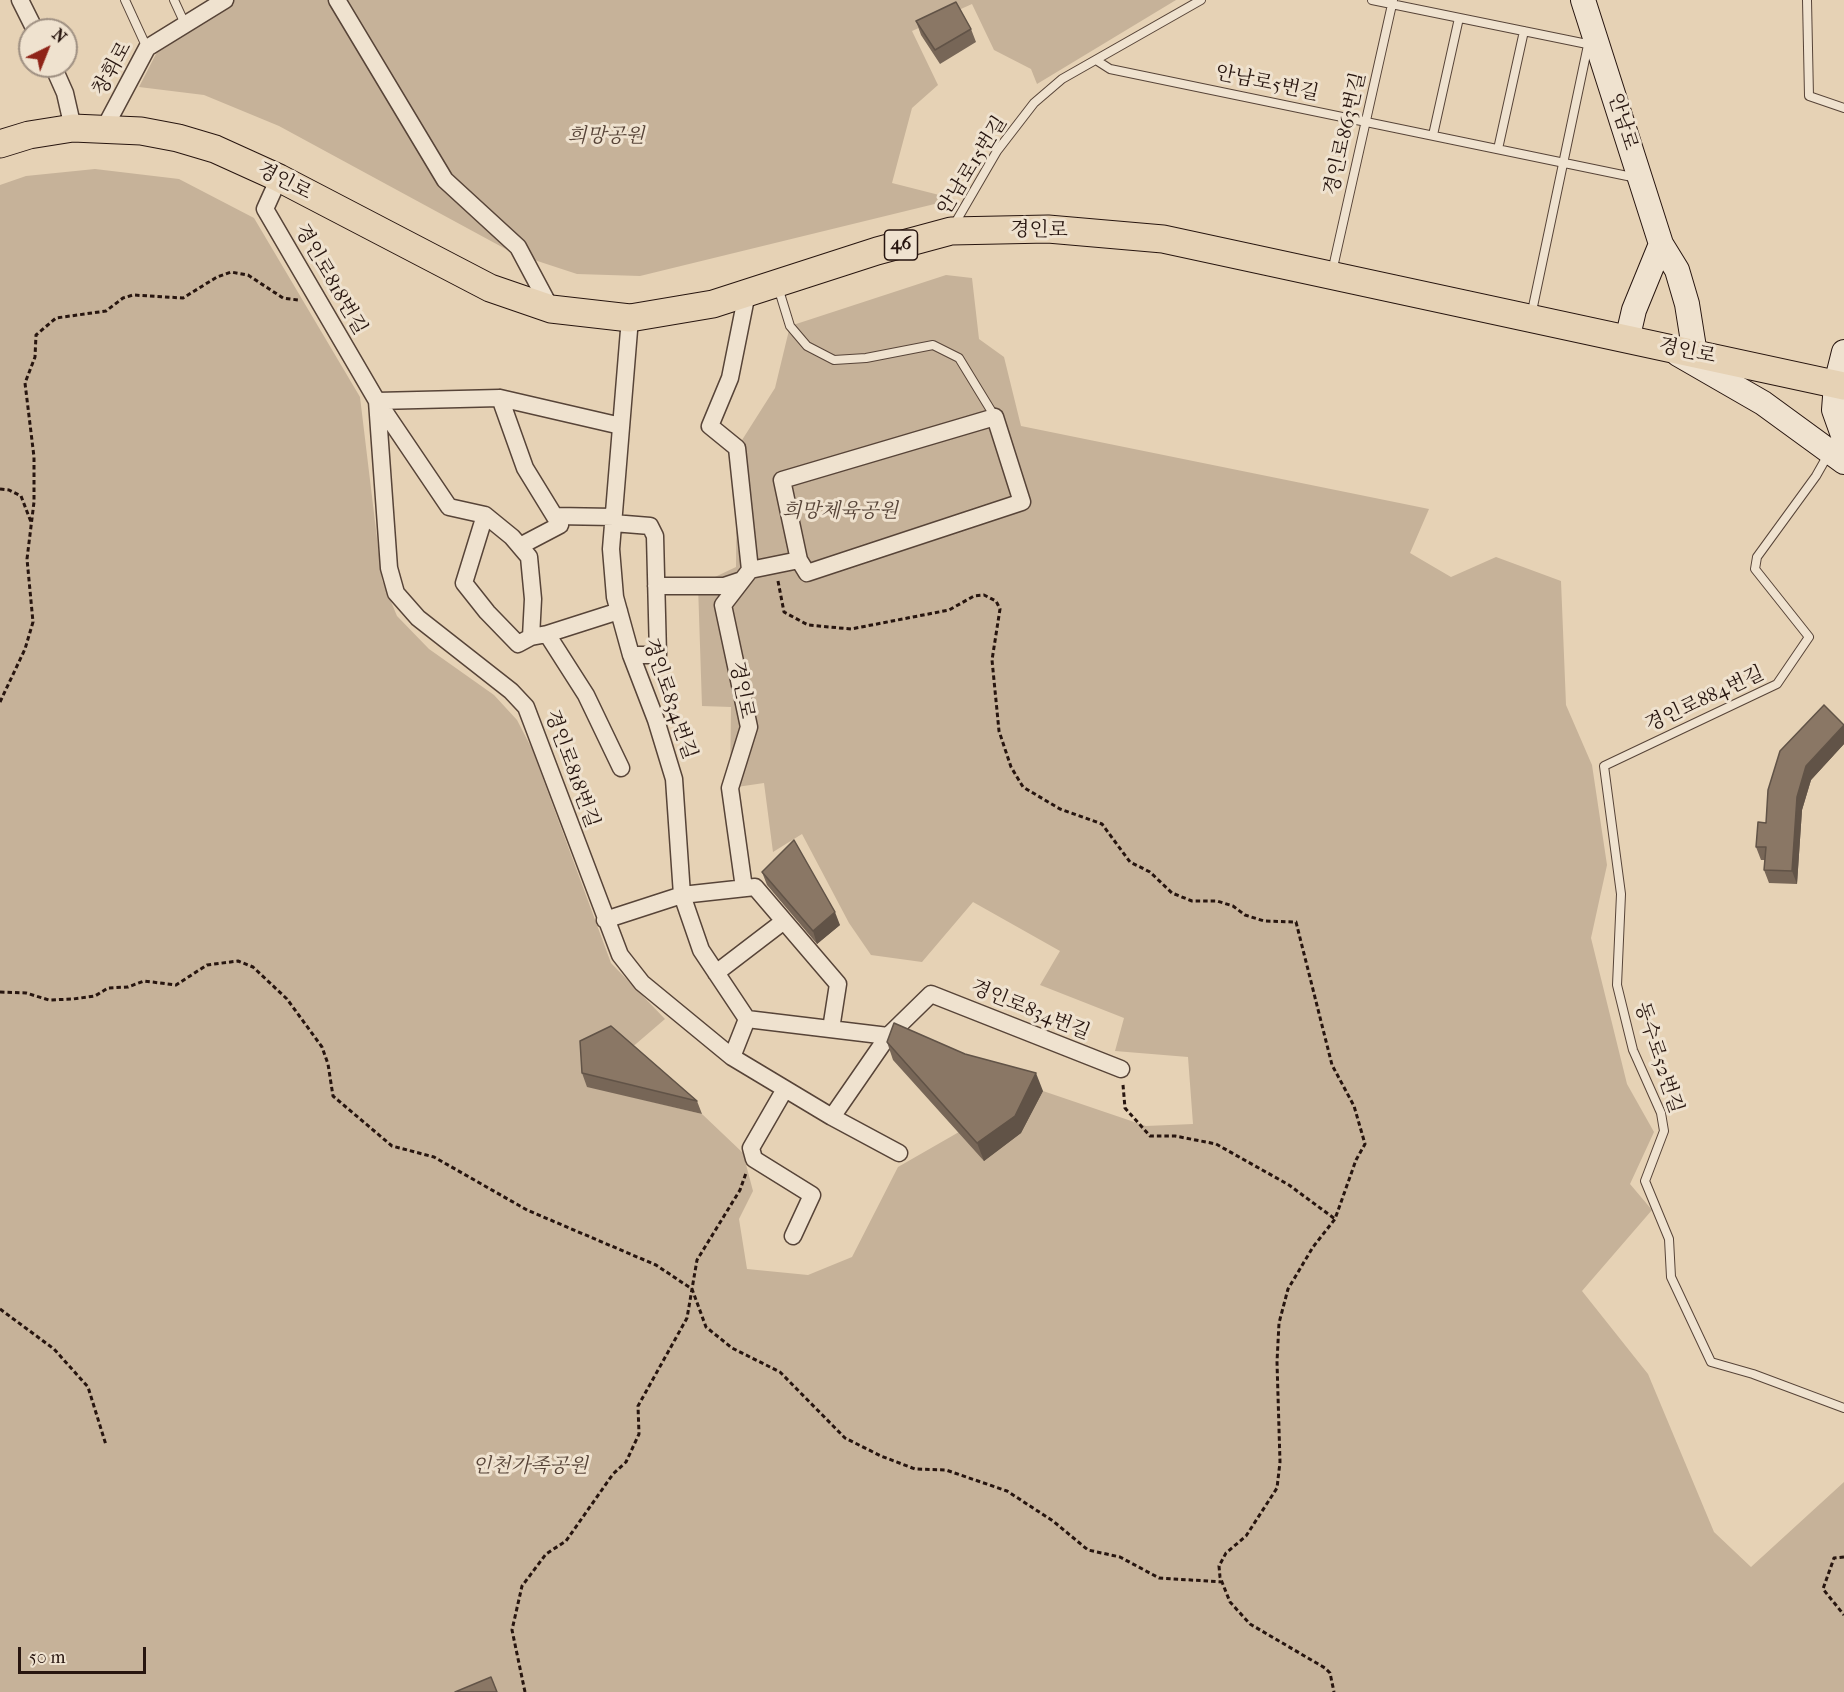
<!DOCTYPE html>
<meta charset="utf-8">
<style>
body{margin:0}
#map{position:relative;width:1844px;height:1692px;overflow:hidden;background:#e6d2b5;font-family:"IM FELL French Canon",serif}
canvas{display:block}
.north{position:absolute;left:18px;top:18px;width:60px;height:60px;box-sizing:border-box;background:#efe2cf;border:2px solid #9f9082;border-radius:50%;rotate:43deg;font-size:16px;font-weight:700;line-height:24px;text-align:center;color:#27150f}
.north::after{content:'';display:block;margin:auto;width:21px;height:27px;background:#8f2418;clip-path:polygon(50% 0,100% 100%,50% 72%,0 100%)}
.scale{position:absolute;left:18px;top:1647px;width:128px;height:27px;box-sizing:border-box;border:3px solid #27150f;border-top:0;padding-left:8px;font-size:18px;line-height:21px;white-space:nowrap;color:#27150f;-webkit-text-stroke:4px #efe2cf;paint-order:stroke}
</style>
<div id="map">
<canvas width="1844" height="1692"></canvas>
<div class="north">N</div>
<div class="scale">50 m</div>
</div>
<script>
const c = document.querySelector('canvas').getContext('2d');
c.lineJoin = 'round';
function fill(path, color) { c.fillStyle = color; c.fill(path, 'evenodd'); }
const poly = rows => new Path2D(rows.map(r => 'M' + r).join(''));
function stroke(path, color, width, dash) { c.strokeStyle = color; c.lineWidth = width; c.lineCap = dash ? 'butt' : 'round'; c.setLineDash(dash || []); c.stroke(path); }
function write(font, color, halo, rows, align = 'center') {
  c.font = font + ' "IM FELL French Canon","Noto Serif KR",serif'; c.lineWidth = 6; c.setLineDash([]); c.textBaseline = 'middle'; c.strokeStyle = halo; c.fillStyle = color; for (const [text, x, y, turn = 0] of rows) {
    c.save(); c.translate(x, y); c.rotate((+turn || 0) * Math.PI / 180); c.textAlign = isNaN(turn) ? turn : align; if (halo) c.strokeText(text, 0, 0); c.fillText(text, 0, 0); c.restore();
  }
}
const green = poly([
 [234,0,1176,0,1037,84,1031,69,994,50,972,4,912,31,938,85,912,108,892,183,955,199,640,276,577,274,513,253,279,126,204,95,139,87,158,50],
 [95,169,179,179,254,218,360,397,382,580,397,616,429,649,494,695,517,720,532,749,611,963,665,1019,587,1086,702,1114,743,1153,753,1191,739,1219,747,1269,808,1275,852,1257,898,1167,959,1132,1021,1133,1043,1091,1146,1126,1193,1124,1188,1057,1115,1051,1124,1018,1040,985,1060,951,973,902,922,962,871,955,849,923,802,834,773,852,764,783,730,788,731,707,702,706,698,585,736,567,737,448,775,388,790,326,946,275,972,278,979,339,1004,357,1021,426,1429,509,1410,553,1451,577,1496,557,1561,581,1566,705,1592,765,1607,865,1591,938,1627,1084,1654,1132,1630,1184,1652,1210,1582,1291,1648,1374,1714,1532,1751,1567,1844,1482,1844,1692,0,1692,0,185,26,176]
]);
const path = poly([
 [0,489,9,490,21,496,31,522],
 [778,581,784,612,808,625,851,629,949,610,974,596,984,595,996,601,1000,609,992,660,999,731,1011,767,1023,787,1060,809,1102,824,1130,862,1150,872,1172,893,1192,901,1217,901,1233,906,1245,915,1264,921,1296,922,1332,1065,1354,1106,1365,1144,1356,1160,1335,1219,1313,1247,1288,1289,1279,1323,1277,1362,1280,1462,1277,1488,1246,1536,1226,1553,1219,1566,1220,1577,1230,1602,1250,1624,1325,1668,1330,1673,1334,1692],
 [0,702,25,649,33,622,27,559,34,502,34,457,25,383,35,357,36,335,56,318,106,311,123,298,133,295,183,298,217,277,231,272,248,275,283,298,298,300],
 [0,992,26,993,49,1000,73,999,95,996,108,988,128,987,144,981,176,985,207,965,238,961,253,967,287,999,322,1047,328,1064,333,1096,392,1146,434,1157,527,1210,656,1265,692,1289,706,1327,732,1348,780,1372,845,1438,881,1456,915,1469,946,1470,1007,1491,1053,1521,1088,1550,1120,1557,1159,1578,1223,1582],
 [1123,1085,1125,1108,1150,1136,1175,1136,1216,1144,1289,1185,1335,1219],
 [0,1309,54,1349,88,1387,106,1445],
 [1844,1557,1834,1558,1823,1589,1844,1615],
 [525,1692,512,1630,522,1586,546,1554,566,1541,613,1474,626,1462,639,1434,638,1406,687,1318,697,1260,740,1190,746,1173]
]);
const lane = poly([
 [125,0,147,48],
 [174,0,185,24],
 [1372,0,1592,45],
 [1807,0,1809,96,1844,108],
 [1096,60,1110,69,1637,178],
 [1433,135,1459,18],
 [1498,149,1524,31],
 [954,225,997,151,1034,103,1062,79,1201,0],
 [1332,272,1393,0],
 [778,287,790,326,807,346,834,360,866,358,933,345,959,358,995,417],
 [1531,316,1588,45],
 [1829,453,1816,476,1757,557,1755,569,1809,637,1777,684,1604,766,1621,894,1617,985,1633,1050,1661,1113,1664,1131,1645,1181,1669,1239,1671,1277,1711,1362,1753,1374,1844,1408]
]);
const street = poly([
 [20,0,35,30],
 [337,0,445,180,518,247,551,309],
 [53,66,65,93,73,128],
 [105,127,147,48,225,0],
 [279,178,265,209,377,401,389,568,396,593,418,618,511,691,526,707,620,955,642,983,732,1057,832,1117,899,1153],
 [747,293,730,378,710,426,737,448,750,570],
 [630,318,611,549,615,597,631,655,656,720,674,779,682,895,701,950,747,1019,888,1036,931,994,1121,1069],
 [500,398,525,468,560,525,520,546],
 [377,401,500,398,621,426],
 [378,402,449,507,485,515,512,537,529,557,533,599,531,637,547,634,586,695,621,768],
 [995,417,1022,502,807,573,799,560,782,480,995,417],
 [485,515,464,583,487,612,518,644,531,637],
 [555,516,614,517],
 [613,523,650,526,655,536,658,655,631,655],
 [656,586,724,586,742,580],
 [547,634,619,611],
 [744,888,730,788,749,727,723,605,750,570,799,560],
 [605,920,682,895,755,887,838,984,831,1029],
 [716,973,784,921],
 [732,1057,747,1019],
 [785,1089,751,1148,754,1159,812,1195,793,1236],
 [832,1117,888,1036]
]);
const secondary = poly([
 [1583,0,1661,244,1677,270,1687,304,1695,354],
 [1627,340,1634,310,1661,244],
 [1844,352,1836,384,1834,410,1844,438],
 [1678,354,1763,403,1844,462]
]);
const primary = poly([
 [0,144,29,135,73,128,141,131,178,138,215,149,279,178,490,288,551,309,630,318,713,304,877,251,951,231,1048,229,1163,239,1844,386]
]);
const wall = poly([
 [916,21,971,29,976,42,940,64,921,35],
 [1844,724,1844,744,1811,780,1802,810,1797,884,1769,883,1764,870,1765,860,1761,860,1756,847,1766,823],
 [762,872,840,925,817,944,767,885],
 [887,1042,1043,1091,1021,1133,984,1161,893,1060],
 [582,1073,697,1101,702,1114,587,1087]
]);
const shadedWall = poly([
 [1844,725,1844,744,1811,780,1802,810,1797,884,1792,871,1797,797,1806,766],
 [835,912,840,925,817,944,813,931],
 [1036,1073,1043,1091,1021,1133,984,1161,977,1143]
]);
const building = poly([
 [956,2,971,29,935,50,916,21,956,2],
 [1824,705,1844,725,1806,766,1797,797,1792,871,1764,870,1766,847,1756,847,1758,822,1766,823,1768,790,1780,751,1824,705],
 [794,840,835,912,813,931,762,872,794,840],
 [894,1023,965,1054,1036,1073,1015,1116,977,1143,887,1042,894,1023],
 [611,1026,697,1101,582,1073,580,1041,611,1026],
 [491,1677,497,1692,455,1692,491,1677]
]);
const shields = [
 [901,245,33]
];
const shieldNames = [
 ["46",901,245]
];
const streetNames = [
 ["창휘로",113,69,-61],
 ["안남로5번길",1267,84,12],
 ["안남로",1622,122,73],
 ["경인로863번길",1346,134,-77],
 ["안남로15번길",973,166,-58],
 ["경인로",284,182,27],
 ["경인로",1039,231,1],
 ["경인로818번길",330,280,60],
 ["경인로",1687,352,12],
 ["경인로",741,690,79],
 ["경인로834번길",669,699,71],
 ["경인로884번길",1705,700,-25],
 ["경인로818번길",571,769,70],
 ["경인로834번길",1030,1011,22],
 ["동수로52번길",1658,1058,72]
];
const parkNames = [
 ["희망공원",606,137],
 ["희망체육공원",840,512],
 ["인천가족공원",530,1467]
];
fill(green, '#c6b299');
stroke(lane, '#574438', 10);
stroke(street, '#574438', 19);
stroke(secondary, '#27150f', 26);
stroke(primary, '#27150f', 29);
stroke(path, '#27150f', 3, [4.5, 3]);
stroke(lane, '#efe2cf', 8);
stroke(street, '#efe2cf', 16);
stroke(secondary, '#efe2cf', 24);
stroke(primary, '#e6d2b5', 27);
fill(wall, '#776657');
fill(shadedWall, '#615347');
fill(building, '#8a7765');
stroke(building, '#615347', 1.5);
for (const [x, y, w] of shields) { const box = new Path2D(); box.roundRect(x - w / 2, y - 15, w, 30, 4.5); c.fillStyle = '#efe2cf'; c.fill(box); stroke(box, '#27150f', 1.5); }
write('bold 18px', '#27150f', null, shieldNames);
write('20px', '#27150f', '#efe2cf', streetNames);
write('italic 20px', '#574438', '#efe2cf', parkNames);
</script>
